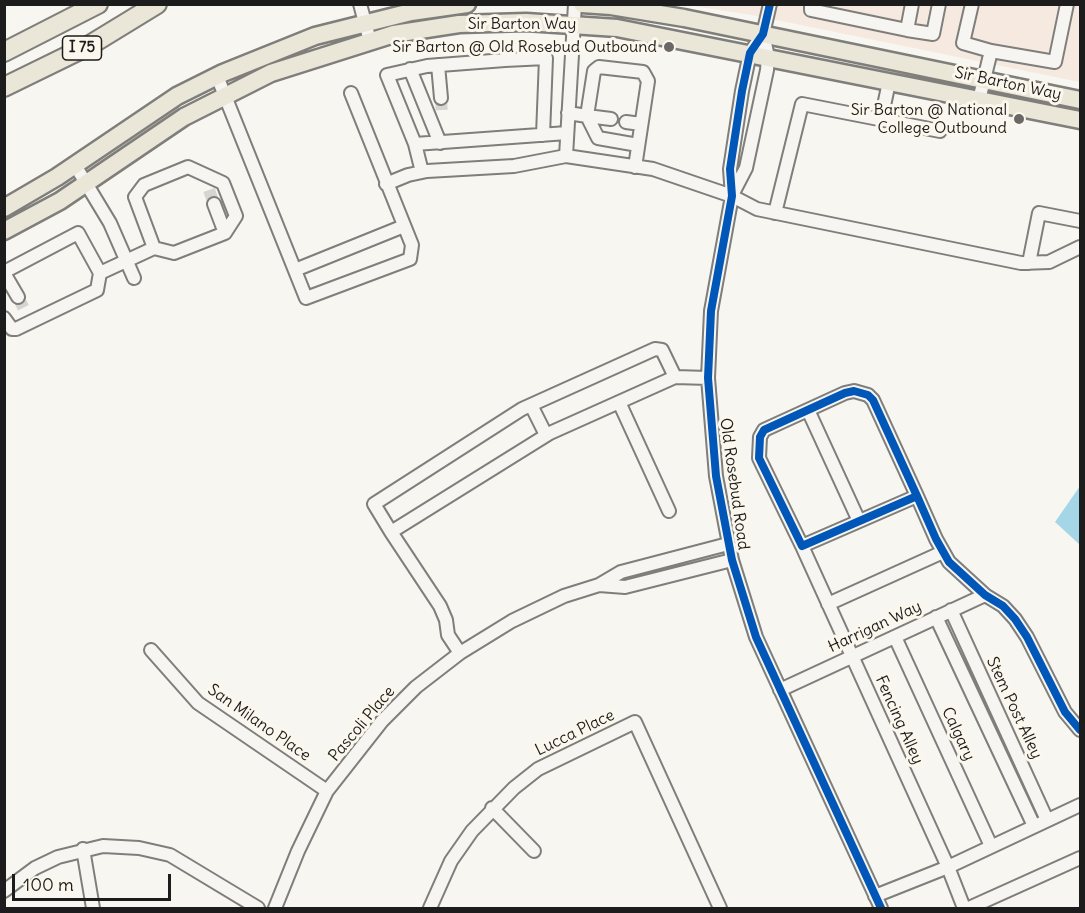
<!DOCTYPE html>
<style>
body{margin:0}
#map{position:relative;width:1085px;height:913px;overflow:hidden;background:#f8f6f0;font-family:Delius,sans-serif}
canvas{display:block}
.frame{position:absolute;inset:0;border:6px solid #1c1c1c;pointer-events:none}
.scale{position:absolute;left:12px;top:874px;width:159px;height:27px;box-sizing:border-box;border:3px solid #1c1c1c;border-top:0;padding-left:8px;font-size:18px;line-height:21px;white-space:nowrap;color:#1c1c1c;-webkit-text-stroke:4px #fbf7ec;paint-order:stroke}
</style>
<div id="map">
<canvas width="1085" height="913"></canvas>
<div class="frame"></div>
<div class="scale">100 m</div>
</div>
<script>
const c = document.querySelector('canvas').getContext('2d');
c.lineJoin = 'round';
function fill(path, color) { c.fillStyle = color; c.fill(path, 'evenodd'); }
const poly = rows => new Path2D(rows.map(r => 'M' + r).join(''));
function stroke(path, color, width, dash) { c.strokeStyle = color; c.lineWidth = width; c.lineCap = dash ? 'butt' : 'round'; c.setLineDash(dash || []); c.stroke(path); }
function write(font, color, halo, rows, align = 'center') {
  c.font = font + ' Delius,sans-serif'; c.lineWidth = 6; c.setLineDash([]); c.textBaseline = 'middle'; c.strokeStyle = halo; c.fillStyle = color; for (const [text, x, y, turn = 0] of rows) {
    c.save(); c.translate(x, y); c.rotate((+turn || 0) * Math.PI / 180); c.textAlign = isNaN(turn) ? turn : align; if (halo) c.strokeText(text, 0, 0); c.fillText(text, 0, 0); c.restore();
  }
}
const built = poly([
 [687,5,1080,5,1080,82,752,15]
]);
const water = poly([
 [1080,486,1080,545,1055,522]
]);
const minorTunnel = poly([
 [441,98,442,116],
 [209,190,214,204],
 [18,297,25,311]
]);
const minor = poly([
 [360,4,370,41],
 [770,4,763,34,750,53,742,91,730,169,732,196,711,311,708,378,716,476,732,560,756,637,881,908],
 [811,4,811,10,907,30,912,4],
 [972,4,963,43,991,51],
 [907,30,933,34,939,4],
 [438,65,441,98],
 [410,69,440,143],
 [217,76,306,298,410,259,412,245,351,93],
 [979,100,991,51,1055,62,1067,4],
 [568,113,587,116,594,71,599,67,643,72,648,81,635,167],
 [587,116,598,138,638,145],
 [587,116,611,119],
 [881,120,889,82],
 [626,122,641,124],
 [415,144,387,75,427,66,505,60,546,58,543,135],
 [566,156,575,4],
 [75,165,110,223,134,278],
 [422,172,415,144,567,133],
 [386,184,408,175,427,171,514,166,566,156,653,169,732,196,757,209,1021,263,1049,262,1080,247],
 [732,195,746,168,767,70,768,57,763,34],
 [214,204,225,233],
 [775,213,802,104,940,131],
 [1029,263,1039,213,1080,221],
 [295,270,404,226],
 [4,272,78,233,100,273,154,248,135,197,144,185,188,167,223,183,236,216,225,233,174,253,154,248],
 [4,273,18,297],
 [4,318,12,329,16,329,97,290,100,273],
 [619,402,669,511],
 [531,405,546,435],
 [808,410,859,521],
 [917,496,802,546,759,458,760,437,764,430,845,393,854,391,868,395,873,400,917,496,936,539,949,562,985,595,1003,606,1015,619,1027,637,1065,712,1080,730],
 [391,532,374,504,522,409,655,349,662,350,675,377],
 [802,546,948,867,964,908],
 [599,585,625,587,732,560],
 [828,604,943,552],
 [951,610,1047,820],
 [936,617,1034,826],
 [895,637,991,846],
 [151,650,198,703,327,791],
 [460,653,448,635,446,620,440,606,391,532,550,433,675,377,708,378],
 [780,690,985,595],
 [492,808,534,851],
 [83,849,93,908],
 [4,891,35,868,58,857,103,846,139,848,170,855,258,908],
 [875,896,948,867,1080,805],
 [275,908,298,851,327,791,382,721,416,687,460,653,512,621,564,596,599,585,621,572,728,544],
 [430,908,451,861,472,831,514,788,538,769,635,722,720,908],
 [969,908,1080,858]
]);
const major = poly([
 [582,4,611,6,684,18,1080,100],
 [4,208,57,177,177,96,223,73,315,36,411,12,467,4],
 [4,231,60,201,184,117,271,73,394,34,459,24,526,22,617,28,1080,120]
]);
const highway = poly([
 [4,52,98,4],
 [4,87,90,45,157,4]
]);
const cycleway = poly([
 [770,4,763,34,750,53,742,91,730,169,732,196,711,311,708,378,716,476,732,560,756,637,881,908],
 [917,496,802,546,759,458,760,437,764,430,845,393,854,391,868,395,873,400,917,496,936,539,949,562,985,595,1003,606,1015,619,1027,637,1065,712,1080,730]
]);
const markers = [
 [669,47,6,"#696866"],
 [1019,119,6,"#696866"]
];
const shields = [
 [82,48,39]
];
const shieldNames = [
 ["I 75",82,48]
];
const streetNames = [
 ["Sir Barton Way",522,24],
 ["Sir Barton Way",1008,84,12],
 ["Old Rosebud Road",734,484,82],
 ["Harrigan Way",875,627,-25],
 ["Stem Post Alley",1014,708,65],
 ["Fencing Alley",899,720,66],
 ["San Milano Place",259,723,35],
 ["Pascoli Place",362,724,-50],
 ["Lucca Place",575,733,-26],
 ["Calgary",958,734,65]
];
const poiNames = [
 ["Sir Barton @ Old Rosebud Outbound",657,47],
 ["Sir Barton @ National",1007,110],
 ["College Outbound",1007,128]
];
fill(built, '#f5e9e0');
fill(water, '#a5d6e7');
stroke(minorTunnel, '#d7d5d0', 12, [12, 6]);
stroke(minor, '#7f7e7b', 16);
stroke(major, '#7f7e7b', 21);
stroke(highway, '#7f7e7b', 22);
stroke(minor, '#f6f5f1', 12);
stroke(major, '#eae7d8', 16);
stroke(highway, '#eae7d8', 18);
stroke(cycleway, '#0057b8', 8);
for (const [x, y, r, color] of markers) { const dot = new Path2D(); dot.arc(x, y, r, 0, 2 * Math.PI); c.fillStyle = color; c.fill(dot); stroke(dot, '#fbf7ec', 2); }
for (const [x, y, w] of shields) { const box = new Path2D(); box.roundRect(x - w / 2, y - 12, w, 24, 4.5); c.fillStyle = '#fbf7ec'; c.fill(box); stroke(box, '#1c1c1c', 1.5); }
write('bold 15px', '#1c1c1c', null, shieldNames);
write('16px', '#1c1c1c', '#fbf7ec', streetNames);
write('16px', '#1c1c1c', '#fbf7ec', poiNames, 'right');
</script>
